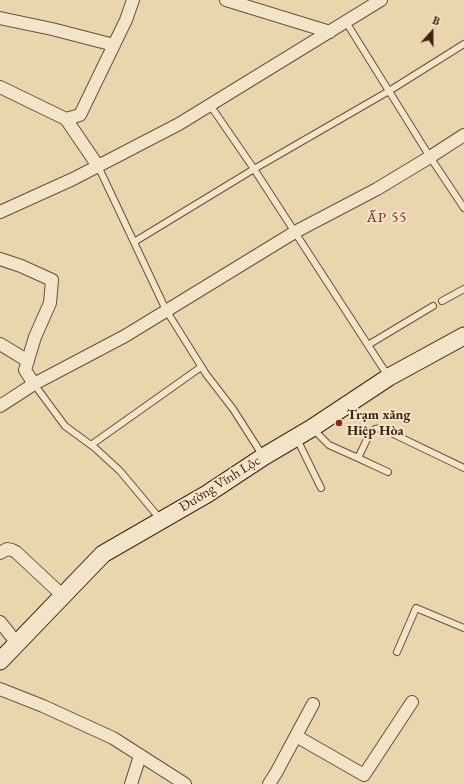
<!DOCTYPE html>
<meta charset="utf-8">
<style>
body{margin:0}
#map{position:relative;width:464px;height:784px;overflow:hidden;background:#e9d6ac;font-family:"EB Garamond",serif}
canvas{display:block}
.north{position:absolute;left:412px;top:12px;width:40px;height:40px;-webkit-text-stroke:3px #f1e4c9;paint-order:stroke;rotate:21deg;font-size:11px;font-weight:700;line-height:16px;text-align:center;color:#3e2414}
.north::after{content:'';display:block;margin:auto;width:14px;height:18px;background:#3e2414;clip-path:polygon(50% 0,100% 100%,50% 72%,0 100%)}
</style>
<div id="map">
<canvas width="464" height="784"></canvas>
<div class="north">B</div>
</div>
<script>
const c = document.querySelector('canvas').getContext('2d');
c.lineJoin = 'round';
const poly = rows => new Path2D(rows.map(r => 'M' + r).join(''));
function stroke(path, color, width, dash) { c.strokeStyle = color; c.lineWidth = width; c.lineCap = dash ? 'butt' : 'round'; c.setLineDash(dash || []); c.stroke(path); }
function write(font, color, halo, rows, align = 'center') {
  c.font = font + ' "EB Garamond",serif'; c.lineWidth = 4; c.setLineDash([]); c.textBaseline = 'middle'; c.strokeStyle = halo; c.fillStyle = color; for (const [text, x, y, turn = 0] of rows) {
    c.save(); c.translate(x, y); c.rotate((+turn || 0) * Math.PI / 180); c.textAlign = isNaN(turn) ? turn : align; if (halo) c.strokeText(text, 0, 0); c.fillText(text, 0, 0); c.restore();
  }
}
const lane = poly([
 [346,22,430,157,464,208],
 [210,105,254,169,388,376],
 [98,166,166,310,206,374,233,409,263,456],
 [134,242,254,169,389,91,464,44],
 [442,301,464,289],
 [368,345,433,306],
 [34,384,65,426,95,448,120,471,161,520],
 [313,429,329,445,358,458,388,472],
 [297,439,321,488],
 [91,445,201,367],
 [358,458,370,433,375,429,381,428,464,468],
 [397,652,416,608,464,628]
]);
const street = poly([
 [226,0,330,32],
 [0,18,52,29,114,45],
 [0,87,66,119,80,115,126,20,133,0],
 [66,119,98,166],
 [0,212,73,179,179,124,381,0],
 [0,259,21,266,52,280,50,303,35,337,25,370,34,384],
 [0,344,28,361],
 [0,406,34,384,125,336,295,232,377,189,430,157,464,135],
 [0,553,7,549,12,550,16,552,63,596],
 [0,622,17,643],
 [0,689,43,706,113,738,185,784],
 [296,736,364,775,412,702],
 [131,784,140,756],
 [269,784,276,773,313,704]
]);
const secondary = poly([
 [0,661,103,554,207,494,263,457,312,428,389,377,464,336]
]);
const markers = [
 [339,423,4,"#8f2418"]
];
const poiNames = [
 ["Trạm xăng",347,415],
 ["Hiệp Hòa",347,431]
];
const streetNames = [
 ["Đường Vĩnh Lộc",220,484,-32]
];
const neighbourhoodNames = [
 ["ẤP 55",387,218]
];
stroke(lane, '#69503a', 8);
stroke(street, '#69503a', 14);
stroke(secondary, '#3e2414', 19);
stroke(lane, '#f1e4c9', 6);
stroke(street, '#f1e4c9', 12);
stroke(secondary, '#f1e4c9', 17);
for (const [x, y, r, color] of markers) { const dot = new Path2D(); dot.arc(x, y, r, 0, 2 * Math.PI); c.fillStyle = color; c.fill(dot); stroke(dot, '#f1e4c9', 1.5); }
write('bold 14px', '#3e2414', '#f1e4c9', poiNames, 'left');
write('14px', '#3e2414', '#f1e4c9', streetNames);
c.letterSpacing = '1px';
write('15px', '#7a1f14', '#f1e4c9', neighbourhoodNames);
c.letterSpacing = '0px';
</script>
